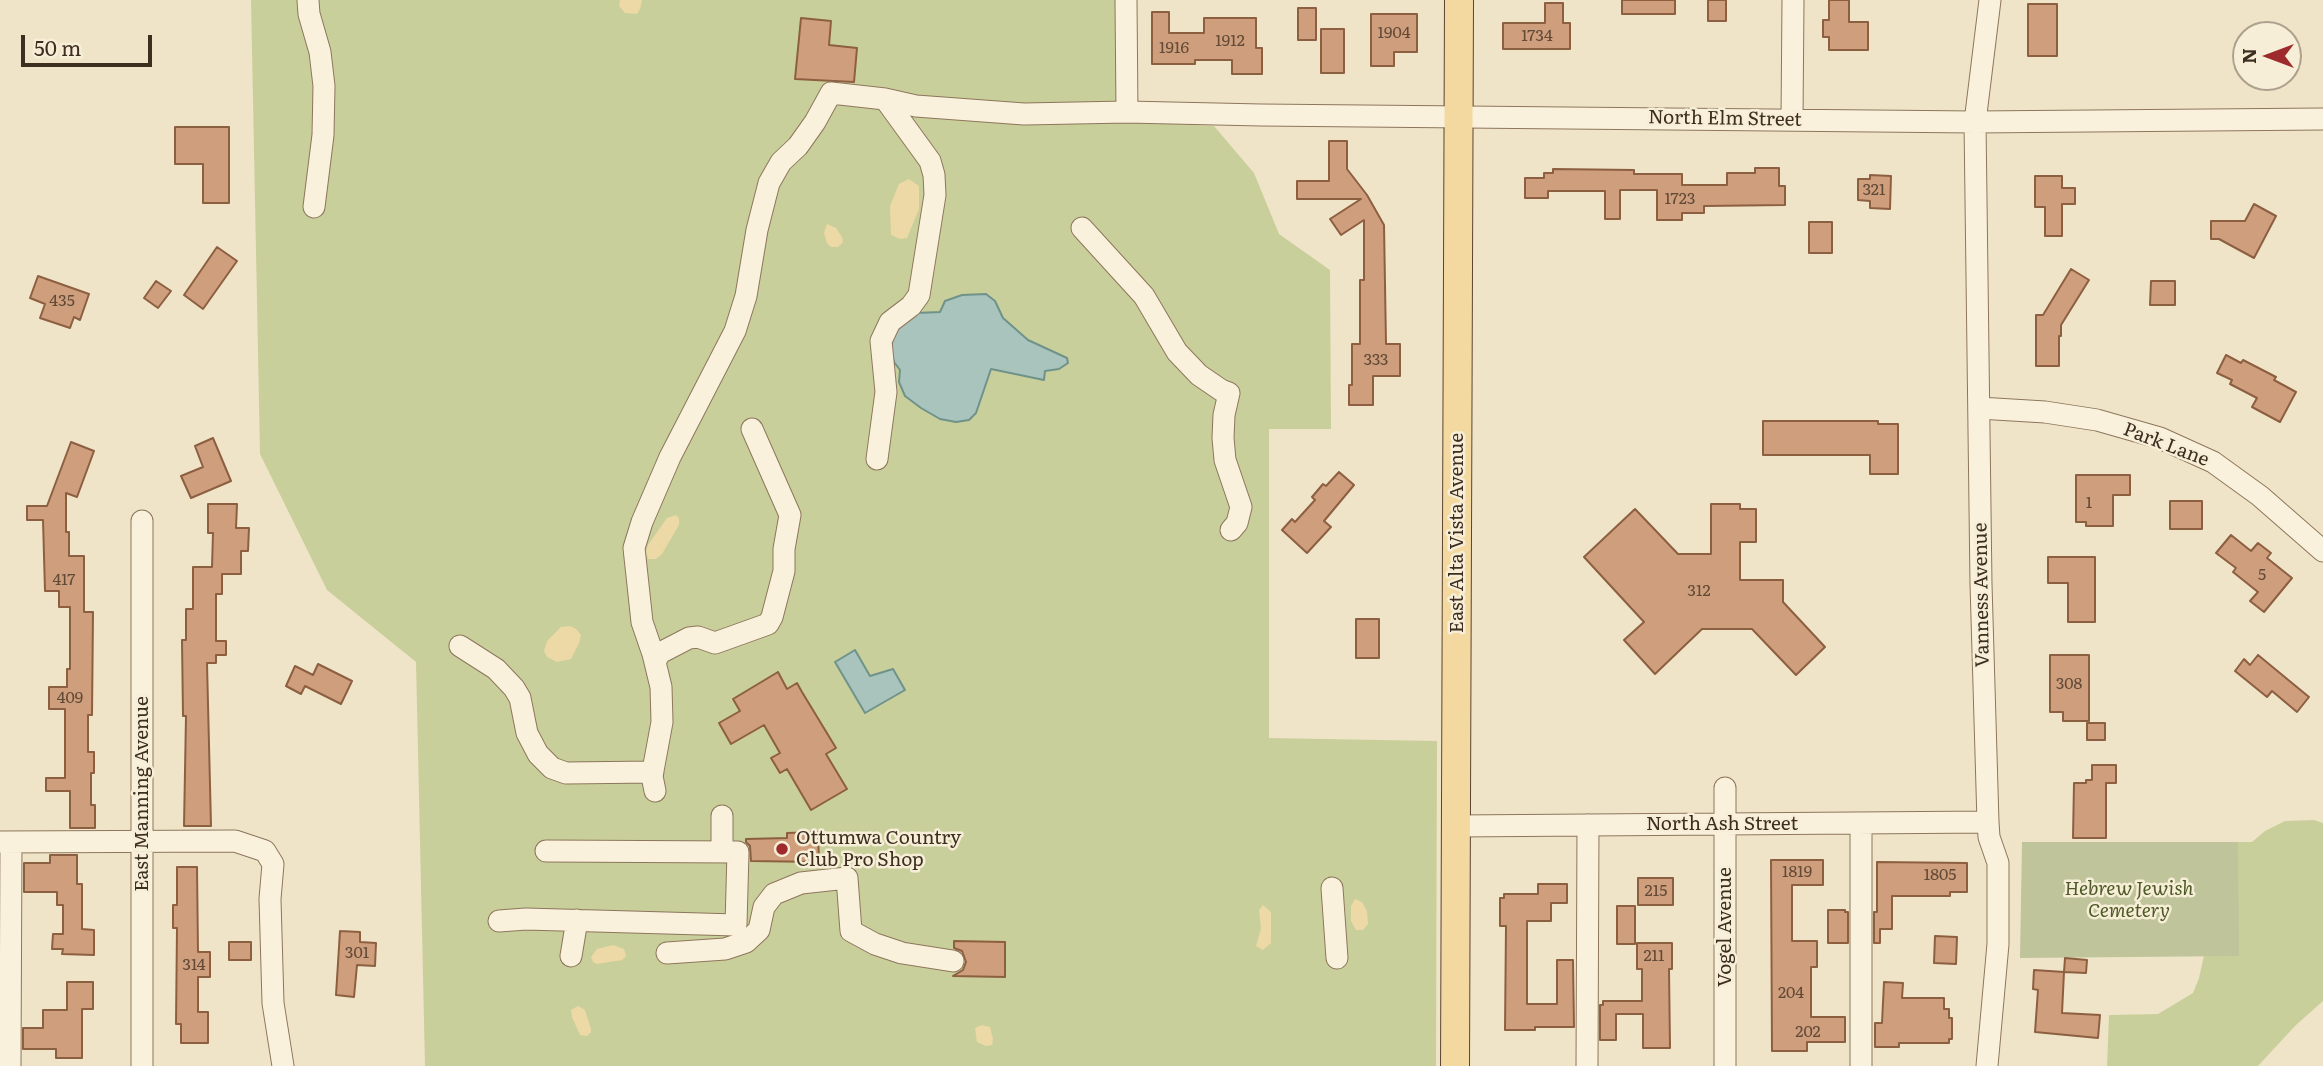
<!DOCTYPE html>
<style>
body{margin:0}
#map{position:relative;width:2323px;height:1066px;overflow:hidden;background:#f0e4c8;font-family:Literata,serif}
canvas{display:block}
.north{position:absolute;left:2232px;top:21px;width:70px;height:70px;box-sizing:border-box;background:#f7eed8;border:2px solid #ada18e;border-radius:50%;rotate:270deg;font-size:19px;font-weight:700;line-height:28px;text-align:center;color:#3d2e20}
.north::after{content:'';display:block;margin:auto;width:24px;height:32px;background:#9e2a2b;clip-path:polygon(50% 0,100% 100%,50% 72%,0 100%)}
.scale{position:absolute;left:21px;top:35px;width:131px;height:32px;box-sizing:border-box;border:4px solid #3d2e20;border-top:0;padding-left:9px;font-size:21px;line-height:24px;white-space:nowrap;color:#3d2e20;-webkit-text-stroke:5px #f7eed8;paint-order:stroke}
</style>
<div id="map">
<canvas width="2323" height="1066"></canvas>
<div class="north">N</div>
<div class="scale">50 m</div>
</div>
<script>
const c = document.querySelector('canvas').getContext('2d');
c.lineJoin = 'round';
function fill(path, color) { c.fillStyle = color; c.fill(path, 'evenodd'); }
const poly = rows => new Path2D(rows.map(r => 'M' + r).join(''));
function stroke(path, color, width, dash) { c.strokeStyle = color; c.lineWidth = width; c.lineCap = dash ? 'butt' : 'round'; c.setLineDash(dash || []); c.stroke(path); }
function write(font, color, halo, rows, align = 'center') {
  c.font = font + ' Literata,serif'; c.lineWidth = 5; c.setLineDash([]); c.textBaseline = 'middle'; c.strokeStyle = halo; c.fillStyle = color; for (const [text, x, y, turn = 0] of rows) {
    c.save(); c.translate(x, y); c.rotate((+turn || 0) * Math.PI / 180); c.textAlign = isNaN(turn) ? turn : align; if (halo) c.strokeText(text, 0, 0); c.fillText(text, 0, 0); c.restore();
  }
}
const green = poly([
 [251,0,1118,0,1119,121,1214,126,1254,173,1279,234,1330,270,1331,429,1269,429,1269,738,1437,741,1436,1066,425,1066,416,662,327,590,260,454],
 [2314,820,2323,823,2323,1001,2296,1025,2258,1066,2107,1066,2109,1015,2158,1014,2193,993,2199,978,2208,937,2238,854,2238,842,2252,842,2265,831,2285,821]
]);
const sand = poly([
 [620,0,642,0,640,9,637,14,625,13,619,6],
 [909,179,919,186,919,209,907,238,900,239,891,235,890,206,899,184],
 [827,224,836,228,842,237,843,242,838,247,831,247,827,243,824,233],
 [676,515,679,518,679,525,662,554,656,559,648,559,646,552,648,545,667,518],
 [570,626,576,629,581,635,579,643,571,659,557,662,547,657,544,651,547,641,561,627],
 [1355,899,1362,902,1367,911,1368,924,1363,930,1356,930,1351,921,1351,906],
 [1263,905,1271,912,1271,943,1263,950,1256,946,1261,928,1259,910],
 [613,945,624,949,626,956,622,960,597,964,593,962,591,957,597,949],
 [578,1006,585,1010,591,1029,591,1032,587,1036,580,1035,572,1017,571,1010],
 [982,1025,990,1027,993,1039,992,1045,986,1046,977,1042,975,1028]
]);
const cemetery = poly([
 [2022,842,2238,842,2239,956,2020,958]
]);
const water = poly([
 [986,294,995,301,1003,318,1028,340,1067,358,1068,363,1059,369,1045,371,1044,380,991,369,976,413,969,420,956,422,940,419,921,408,905,396,899,382,900,370,894,362,891,350,894,329,916,313,940,312,945,301,962,295,986,294],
 [855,650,870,676,893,669,905,690,865,713,835,662,855,650]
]);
const building = poly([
 [1622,0,1675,0,1675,14,1622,14,1622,0],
 [1708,0,1726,0,1726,21,1708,21,1708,0],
 [1829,0,1849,0,1849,22,1868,22,1868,50,1829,50,1829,37,1823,37,1823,20,1829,20,1829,0],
 [1545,3,1563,3,1563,23,1570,23,1570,49,1503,49,1503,23,1545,23,1545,3],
 [2028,4,2057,4,2057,56,2028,56,2028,4],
 [1298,8,1316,8,1316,40,1298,40,1298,8],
 [1152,12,1169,12,1169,33,1204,33,1204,18,1256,18,1256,48,1262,48,1262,74,1232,74,1232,60,1195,60,1195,64,1152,64,1152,12],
 [1371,14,1417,14,1417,52,1394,52,1394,66,1371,66,1371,14],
 [801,18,831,21,829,45,857,48,854,82,795,79,801,18],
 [1321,29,1344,29,1344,73,1321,73,1321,29],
 [175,127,229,127,229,203,203,203,203,164,175,164,175,127],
 [1329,141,1347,141,1347,169,1367,195,1384,225,1386,344,1400,344,1400,376,1373,376,1373,405,1349,405,1349,385,1352,385,1352,344,1360,344,1360,280,1364,280,1364,220,1341,235,1330,219,1361,199,1297,199,1297,181,1329,181,1329,141],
 [1755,168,1779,168,1779,186,1785,186,1785,205,1704,206,1704,213,1682,213,1682,220,1657,220,1657,190,1620,190,1620,219,1605,219,1605,191,1548,191,1548,198,1525,198,1525,178,1544,178,1544,173,1553,173,1553,169,1634,170,1634,174,1682,174,1682,185,1727,185,1727,173,1755,173,1755,168],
 [1870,175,1891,176,1890,209,1870,208,1870,201,1858,200,1858,179,1870,179,1870,175],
 [2035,176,2062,176,2062,188,2075,188,2075,204,2062,204,2062,236,2045,236,2045,207,2035,207,2035,176],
 [2254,204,2276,216,2254,258,2219,239,2211,239,2211,221,2245,221,2254,204],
 [1809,222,1832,222,1832,253,1809,253,1809,222],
 [217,247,237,261,203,309,184,295,217,247],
 [2071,269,2089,280,2061,325,2061,336,2059,336,2059,366,2036,366,2036,315,2043,315,2071,269],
 [38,276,89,294,80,320,74,317,70,328,40,318,45,304,30,298,38,276],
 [156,281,171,291,158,308,144,298,156,281],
 [2151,281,2175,281,2175,305,2150,305,2151,281],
 [2226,355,2241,363,2243,360,2276,377,2274,380,2296,392,2280,422,2252,407,2257,398,2230,384,2232,380,2217,373,2226,355],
 [1763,421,1878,421,1878,424,1898,424,1898,474,1870,474,1870,455,1763,455,1763,421],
 [213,438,231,481,191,498,181,476,203,467,195,446,213,438],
 [71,442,94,451,77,497,66,493,66,532,69,532,69,556,84,556,84,612,93,612,92,715,88,715,88,752,94,752,94,773,91,773,91,805,95,805,95,828,70,828,70,791,46,791,46,778,65,778,65,709,49,709,49,687,67,687,67,669,70,669,70,607,59,607,59,591,45,591,43,520,27,520,27,506,47,506,71,442],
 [1339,472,1354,485,1324,521,1331,527,1307,553,1282,530,1292,519,1295,522,1315,500,1312,497,1323,484,1326,486,1339,472],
 [2076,475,2130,475,2130,495,2113,495,2113,526,2086,526,2086,522,2076,522,2076,475],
 [2170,501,2202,501,2202,529,2170,529,2170,501],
 [208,504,237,504,236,528,249,528,248,551,241,551,241,574,222,574,222,594,216,594,216,641,226,641,226,655,216,655,216,663,207,663,211,826,184,826,186,716,183,716,182,640,186,640,186,609,193,609,193,567,212,567,213,533,208,533,208,504],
 [1711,504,1740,504,1740,509,1756,509,1756,542,1740,542,1740,580,1783,580,1783,602,1825,647,1796,675,1752,629,1702,629,1655,674,1624,640,1644,622,1584,557,1635,509,1678,554,1711,554,1711,504],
 [2231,535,2251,551,2258,543,2271,553,2267,558,2292,578,2264,612,2250,601,2258,592,2233,572,2236,568,2216,553,2231,535],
 [2048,557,2095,557,2095,622,2068,622,2068,583,2048,583,2048,557],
 [1356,619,1379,619,1379,658,1356,658,1356,619],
 [2050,655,2089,655,2089,721,2063,721,2063,712,2050,712,2050,655],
 [2258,655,2309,697,2297,712,2272,691,2267,697,2235,671,2244,659,2250,665,2258,655],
 [318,664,352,681,341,704,305,686,301,694,286,686,295,666,313,675,318,664],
 [778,672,787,689,797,683,802,692,836,748,826,754,847,789,811,810,787,769,780,773,771,758,780,753,764,725,731,744,719,723,740,711,733,699,778,672],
 [2087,723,2105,723,2105,740,2087,740,2087,723],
 [2092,765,2116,765,2116,783,2106,783,2106,838,2073,838,2074,783,2086,783,2086,780,2092,780,2092,765],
 [818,832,819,862,751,861,750,846,746,842,746,839,787,838,787,833,818,832],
 [50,855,77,855,77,884,82,884,82,929,94,930,94,955,62,954,63,949,52,949,53,934,63,934,63,905,57,905,57,892,24,892,24,863,50,863,50,855],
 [1771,860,1823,860,1823,885,1792,885,1792,941,1817,941,1817,967,1811,967,1811,1017,1845,1017,1845,1042,1807,1042,1807,1051,1772,1051,1771,860],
 [1877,862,1967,863,1967,892,1950,892,1950,896,1892,896,1892,929,1880,929,1880,943,1874,943,1874,912,1877,912,1877,862],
 [177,867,197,867,198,952,210,952,210,977,198,977,198,1012,208,1012,208,1043,181,1043,181,1024,176,1024,177,928,173,928,173,905,177,905,177,867],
 [1638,878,1673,878,1673,905,1638,905,1638,878],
 [1538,884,1567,884,1567,903,1551,903,1551,921,1527,921,1527,1004,1557,1004,1557,960,1573,960,1574,1027,1535,1027,1535,1030,1505,1030,1506,926,1500,926,1500,898,1504,898,1504,894,1538,894,1538,884],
 [1617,906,1635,906,1635,944,1617,944,1617,906],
 [1828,910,1845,910,1845,912,1848,912,1848,943,1828,943,1828,910],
 [340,931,360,932,360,942,376,943,375,966,357,965,354,997,336,995,340,931],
 [1935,936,1957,937,1956,964,1934,963,1935,936],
 [954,941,1005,942,1005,977,953,976,963,970,966,962,962,951,954,948,954,941],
 [229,942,251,942,251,960,229,960,229,942],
 [1637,943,1672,943,1672,969,1669,969,1670,1048,1643,1048,1643,1014,1616,1014,1616,1040,1600,1040,1600,1005,1603,1005,1603,1001,1642,1001,1642,969,1637,969,1637,943],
 [2065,958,2087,960,2086,973,2064,972,2065,958],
 [2034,970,2064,972,2062,1013,2100,1015,2098,1038,2035,1032,2038,990,2033,989,2034,970],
 [67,982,93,982,93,1009,82,1009,82,1058,56,1058,56,1049,23,1049,23,1028,43,1028,43,1010,67,1010,67,982],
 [1884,982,1903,983,1902,998,1944,998,1944,1009,1949,1009,1949,1018,1952,1018,1952,1039,1949,1039,1949,1043,1899,1043,1899,1047,1875,1047,1875,1023,1882,1023,1884,982]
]);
const minor = poly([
 [308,0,309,14,320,52,324,86,323,135,314,207],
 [1126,0,1127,112],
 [1792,120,1793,0],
 [1082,228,1144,296,1177,352,1199,375,1221,390,1229,393,1224,415,1223,438,1225,460,1241,507,1237,523,1231,530],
 [1979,408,2045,412,2097,420,2160,438,2213,462,2260,496,2323,551],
 [877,459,886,392,881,341,890,322,911,306,919,295,935,195,934,175,930,161,885,99],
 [142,521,142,1066],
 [460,646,496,669,514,688,520,698,527,733,538,754,552,768,566,773,653,772],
 [655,662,660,653,689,638,698,637,715,643,768,624,772,617,784,571,784,549,790,515,752,429],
 [1725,788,1725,1066],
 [655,791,652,776,662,722,661,687,653,654,642,622,634,548,642,522,670,457,735,331,746,296,757,230,769,183,781,162,798,146,815,122,831,93,885,99,916,106,1024,114,1127,112,1261,115,1975,122,2323,119],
 [1456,826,1988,822],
 [0,842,235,841,265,851,273,864,270,899,273,1003,283,1066],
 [722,852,722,816],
 [1332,888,1337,958],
 [499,921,526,919,736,925,738,852,546,851],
 [667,953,725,949,746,942,759,930,764,907,774,894,801,883,847,878,851,931,875,944,902,953,953,961],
 [571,956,577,920],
 [10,1066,11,842],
 [1587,1066,1588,825],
 [1861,1066,1861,823],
 [1987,1066,1998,944,1998,863,1989,837,1988,822,1981,584,1975,122,1990,0]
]);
const major = poly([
 [1455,1066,1459,0]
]);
const markers = [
 [782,849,7,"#9e2a2b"]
];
const numberNames = [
 ["1904",1394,33],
 ["1734",1537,36],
 ["1912",1230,41],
 ["1916",1174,48],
 ["321",1874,190],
 ["1723",1680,199],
 ["435",62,301],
 ["333",1376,360],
 ["1",2089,503],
 ["5",2262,575],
 ["417",64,580],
 ["312",1699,591],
 ["308",2069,684],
 ["409",70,698],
 ["1819",1797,872],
 ["1805",1940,875],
 ["215",1656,891],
 ["301",357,953],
 ["211",1654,956],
 ["314",194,965],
 ["204",1791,993],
 ["202",1808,1032]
];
const streetNames = [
 ["North Elm Street",1725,119,1],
 ["Park Lane",2166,445,21],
 ["East Alta Vista Avenue",1457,533,-90],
 ["Vanness Avenue",1982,595,-91],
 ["East Manning Avenue",142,794,-90],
 ["North Ash Street",1722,824],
 ["Vogel Avenue",1725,927,-90]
];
const poiNames = [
 ["Ottumwa Country",796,838],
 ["Club Pro Shop",796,860]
];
const parkNames = [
 ["Hebrew Jewish",2129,889],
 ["Cemetery",2129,911]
];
fill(green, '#c9cf9b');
fill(sand, '#ecd9a5');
fill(cemetery, '#bfc49a');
fill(water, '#a9c4bc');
stroke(water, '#6f938a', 2);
fill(building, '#cf9f7d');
stroke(building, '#8d5f41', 2);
stroke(minor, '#8d765c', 23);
stroke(major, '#5b4430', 30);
stroke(minor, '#faf1dc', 21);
stroke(major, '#f3d9a0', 28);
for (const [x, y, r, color] of markers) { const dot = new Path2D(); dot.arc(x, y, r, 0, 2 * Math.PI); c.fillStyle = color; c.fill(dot); stroke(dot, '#f7eed8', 2.5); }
write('16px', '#624a37', null, numberNames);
write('19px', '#3d2e20', '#f7eed8', streetNames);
write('19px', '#3d2e20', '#f7eed8', poiNames, 'left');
write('italic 19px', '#4d5a26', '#f7eed8', parkNames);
</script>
